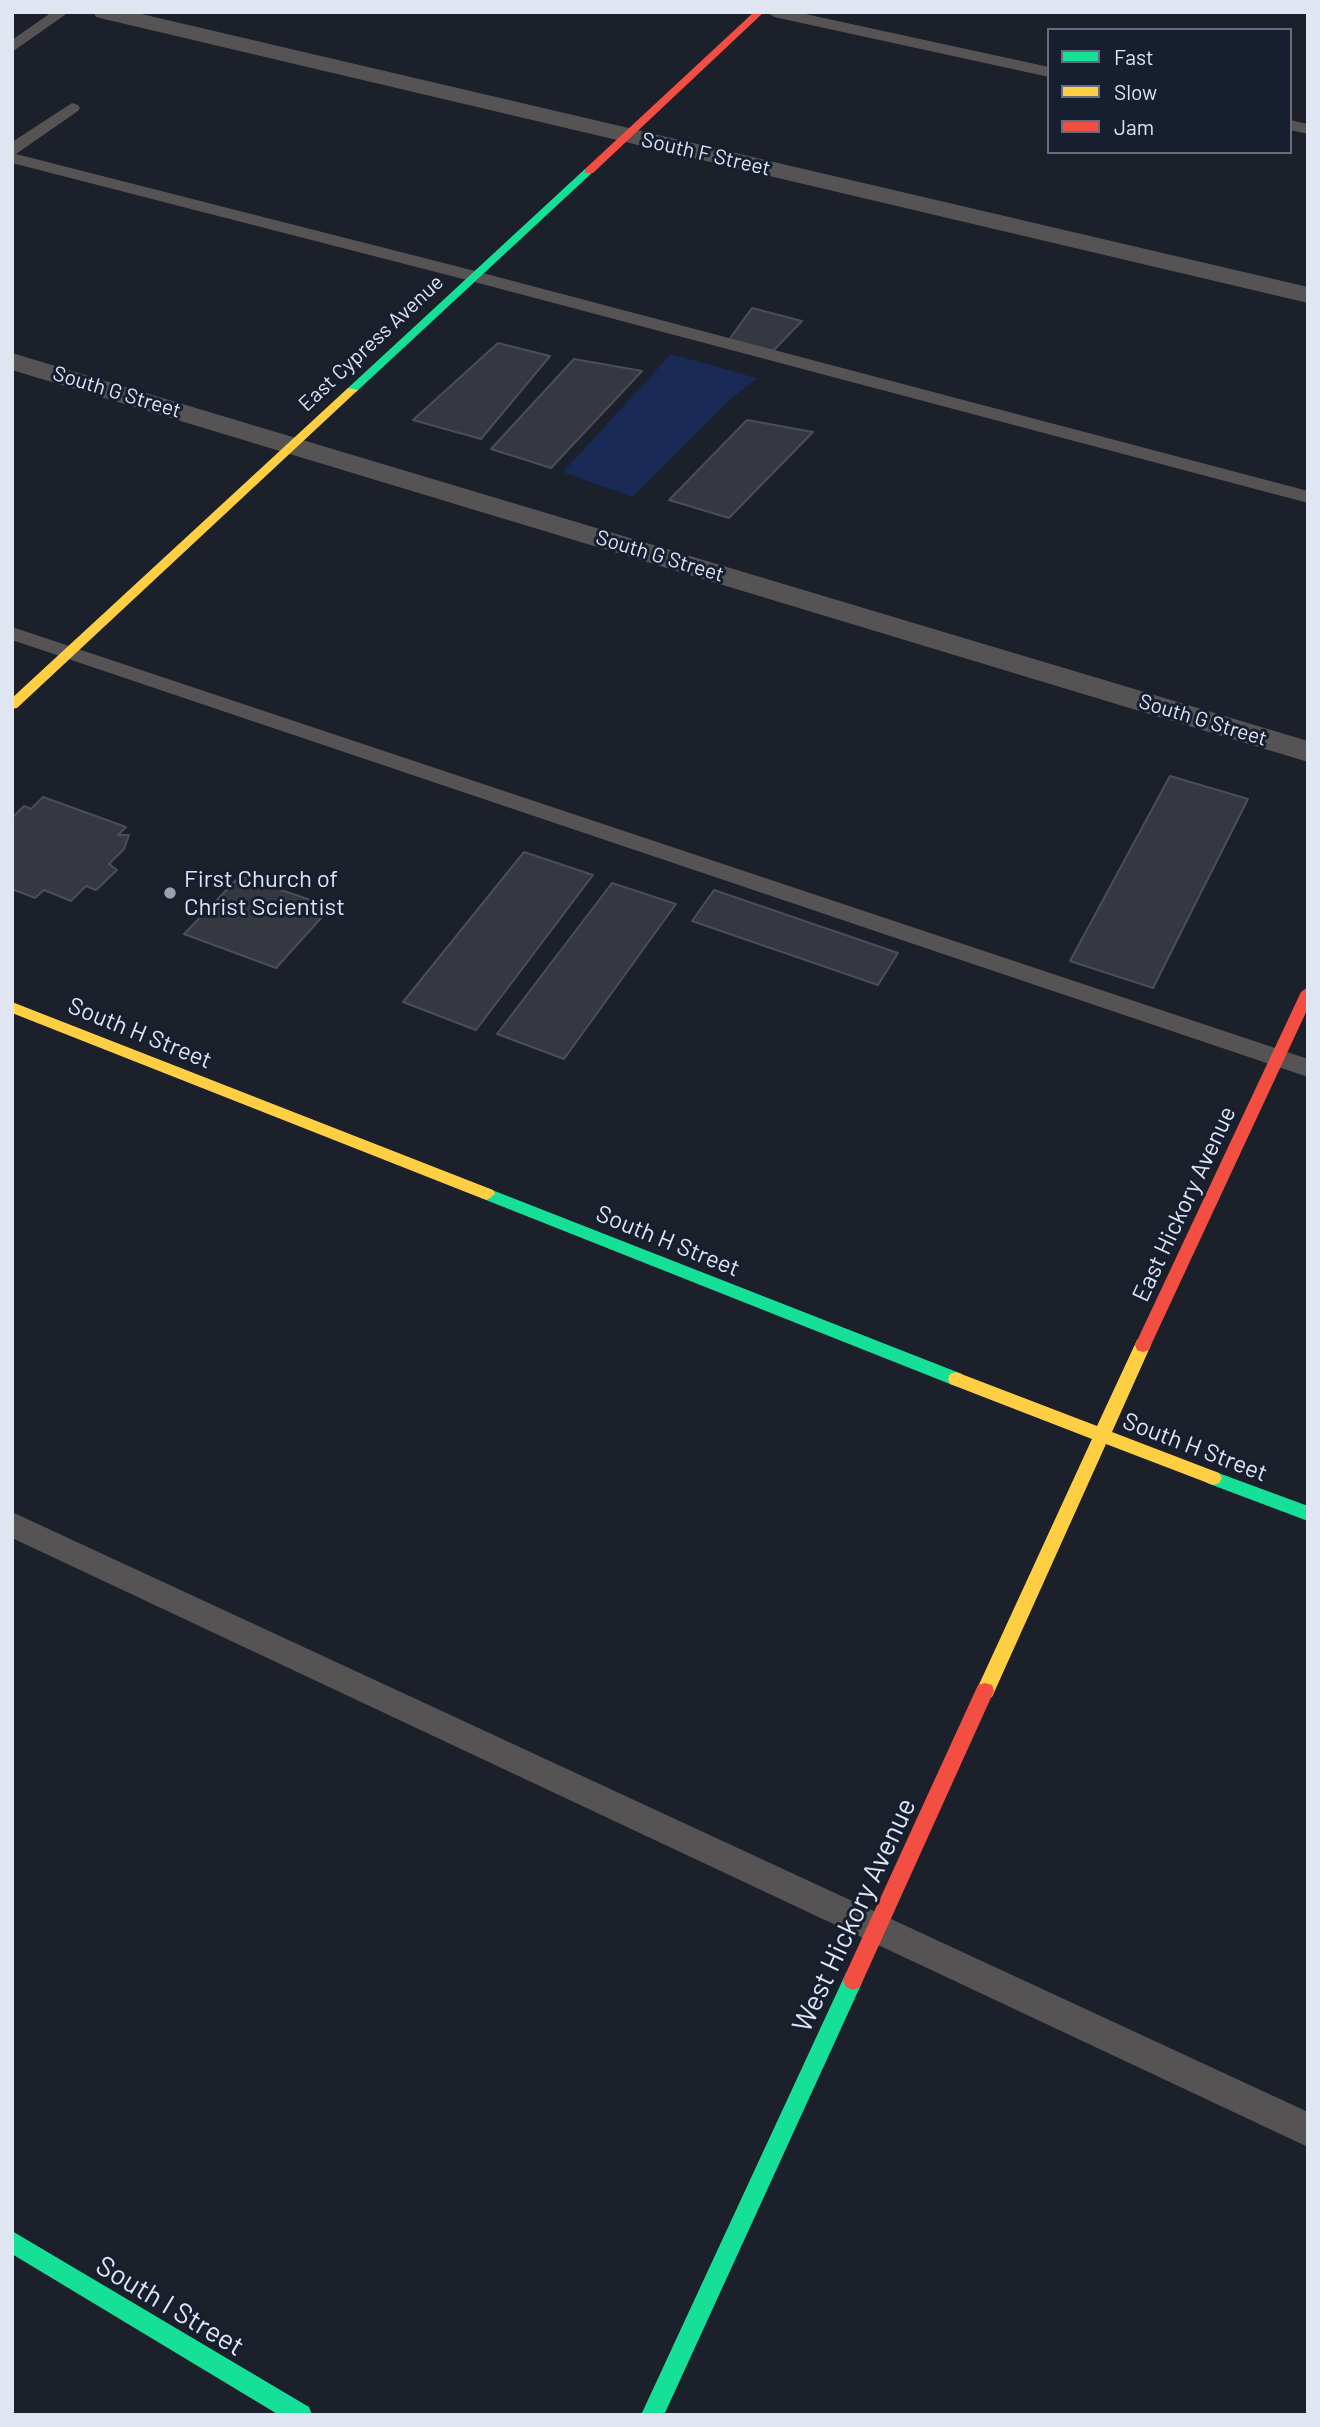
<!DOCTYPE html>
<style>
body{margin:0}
#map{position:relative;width:1320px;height:2427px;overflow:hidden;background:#1c202a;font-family:Barlow,sans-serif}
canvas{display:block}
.frame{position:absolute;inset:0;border:14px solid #dfe5f1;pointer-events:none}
.legend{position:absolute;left:1047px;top:28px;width:245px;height:126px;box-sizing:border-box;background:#161e30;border:2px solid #666e7d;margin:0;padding:9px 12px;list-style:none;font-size:21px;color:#dfe5f1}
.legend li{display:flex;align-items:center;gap:14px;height:35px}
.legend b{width:35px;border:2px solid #666e7d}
</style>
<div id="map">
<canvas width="1320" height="2427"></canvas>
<div class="frame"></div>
<ul class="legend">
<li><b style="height:9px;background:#16e098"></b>Fast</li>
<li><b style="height:9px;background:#ffcf43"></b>Slow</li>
<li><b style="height:9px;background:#f24e42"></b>Jam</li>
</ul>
</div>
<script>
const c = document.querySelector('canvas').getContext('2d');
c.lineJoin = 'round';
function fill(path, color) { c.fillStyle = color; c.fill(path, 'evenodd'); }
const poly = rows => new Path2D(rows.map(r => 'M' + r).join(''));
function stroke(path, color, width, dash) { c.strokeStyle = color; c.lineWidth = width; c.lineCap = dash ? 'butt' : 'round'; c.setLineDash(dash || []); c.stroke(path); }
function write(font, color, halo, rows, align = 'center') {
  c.font = font + ' Barlow,sans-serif'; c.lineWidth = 6; c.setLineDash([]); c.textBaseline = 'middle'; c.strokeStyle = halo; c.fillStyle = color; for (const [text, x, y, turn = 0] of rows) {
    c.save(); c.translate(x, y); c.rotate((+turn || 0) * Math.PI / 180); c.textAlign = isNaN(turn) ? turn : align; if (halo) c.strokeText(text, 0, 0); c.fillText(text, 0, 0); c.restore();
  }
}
const green = poly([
 [671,354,757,378,725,404,632,497,563,472]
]);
const building = poly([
 [752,308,802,321,772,352,728,341,752,308],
 [498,343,550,356,481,439,413,420,498,343],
 [574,359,642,371,551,468,491,449,574,359],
 [747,420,813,432,729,518,669,500,747,420],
 [1170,776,1248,799,1153,988,1070,961,1170,776],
 [43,797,126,827,118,835,129,835,124,849,109,864,117,870,96,890,86,886,71,901,44,890,35,898,12,889,12,818,24,806,31,809,43,797],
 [524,852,593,875,476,1030,403,1002,524,852],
 [240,876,331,907,276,968,184,934,240,876],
 [612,883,676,904,564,1059,497,1034,612,883],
 [714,890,898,953,878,985,692,921,714,890]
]);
const lane = poly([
 [52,12,69,12,12,52,12,40,52,12],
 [767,12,796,12,1049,67,1049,77,774,17,767,12],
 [72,103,78,105,80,108,78,111,16,154,479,272,1308,491,1308,503,467,280,12,163,12,142,72,103],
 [1290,120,1308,124,1308,134,1290,130,1290,120],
 [12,627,1308,1059,1308,1077,12,640,12,627],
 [12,1512,1308,2112,1308,2147,12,1538,12,1512]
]);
const street = poly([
 [93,12,133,12,1308,287,1308,303,104,19,96,17,93,12],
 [12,353,1308,741,1308,762,12,370,12,353]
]);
const fast = poly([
 [585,169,594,171,356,392,348,392,348,388,585,169],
 [487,1188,962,1374,964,1379,962,1384,956,1386,950,1384,481,1198,479,1194,481,1190,487,1188],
 [1213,1471,1308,1506,1308,1521,1207,1483,1204,1478,1207,1473,1213,1471],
 [853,1970,860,1973,863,1980,860,1987,664,2415,641,2415,846,1973,853,1970],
 [12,2231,309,2407,312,2415,279,2415,12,2254,12,2231]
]);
const slow = poly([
 [348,388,358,390,17,708,12,709,12,698,348,388],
 [12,1002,493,1190,495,1194,487,1200,481,1198,12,1013,12,1002],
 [1143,1338,1149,1340,1151,1345,1112,1432,1219,1473,1222,1478,1219,1483,1213,1485,1106,1444,992,1697,985,1699,978,1697,976,1691,1092,1439,950,1384,948,1379,950,1374,956,1372,1097,1426,1137,1340,1143,1338]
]);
const jam = poly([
 [754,12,764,12,593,173,585,173,585,169,754,12],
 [1308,987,1308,1008,1151,1345,1149,1350,1143,1352,1137,1350,1135,1345,1301,992,1308,987],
 [985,1683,992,1685,994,1691,860,1987,853,1990,846,1987,843,1980,846,1973,978,1685,985,1683]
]);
const markers = [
 [170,893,7,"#9ba0ab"]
];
const farStreetnames = [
 ["South F Street",706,154,13],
 ["East Cypress Avenue",371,343,-43],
 ["South G Street",117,392,17],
 ["South G Street",660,556,17],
 ["South G Street",1203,720,17]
];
const poiNames = [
 ["First Church of",184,879],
 ["Christ Scientist",184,907]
];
const streetNames = [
 ["South H Street",140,1033,22],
 ["East Hickory Avenue",1184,1204,-65],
 ["South H Street",668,1241,22],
 ["South H Street",1195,1447,21]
];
const nearStreetnames = [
 ["West Hickory Avenue",854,1915,-65],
 ["South I Street",170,2306,31]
];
fill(green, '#182a55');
fill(building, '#353841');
stroke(building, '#4a4e57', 2);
fill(lane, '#555353');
fill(street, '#555353');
fill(fast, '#16e098');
fill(slow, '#ffcf43');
fill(jam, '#f24e42');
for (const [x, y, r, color] of markers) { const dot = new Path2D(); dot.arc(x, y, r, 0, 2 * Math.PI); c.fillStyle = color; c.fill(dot); stroke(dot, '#161e30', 2.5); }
write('21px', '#dfe5f1', '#161e30', farStreetnames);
write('24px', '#dfe5f1', '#161e30', poiNames, 'left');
write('24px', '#dfe5f1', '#161e30', streetNames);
write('28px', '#dfe5f1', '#161e30', nearStreetnames);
</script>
